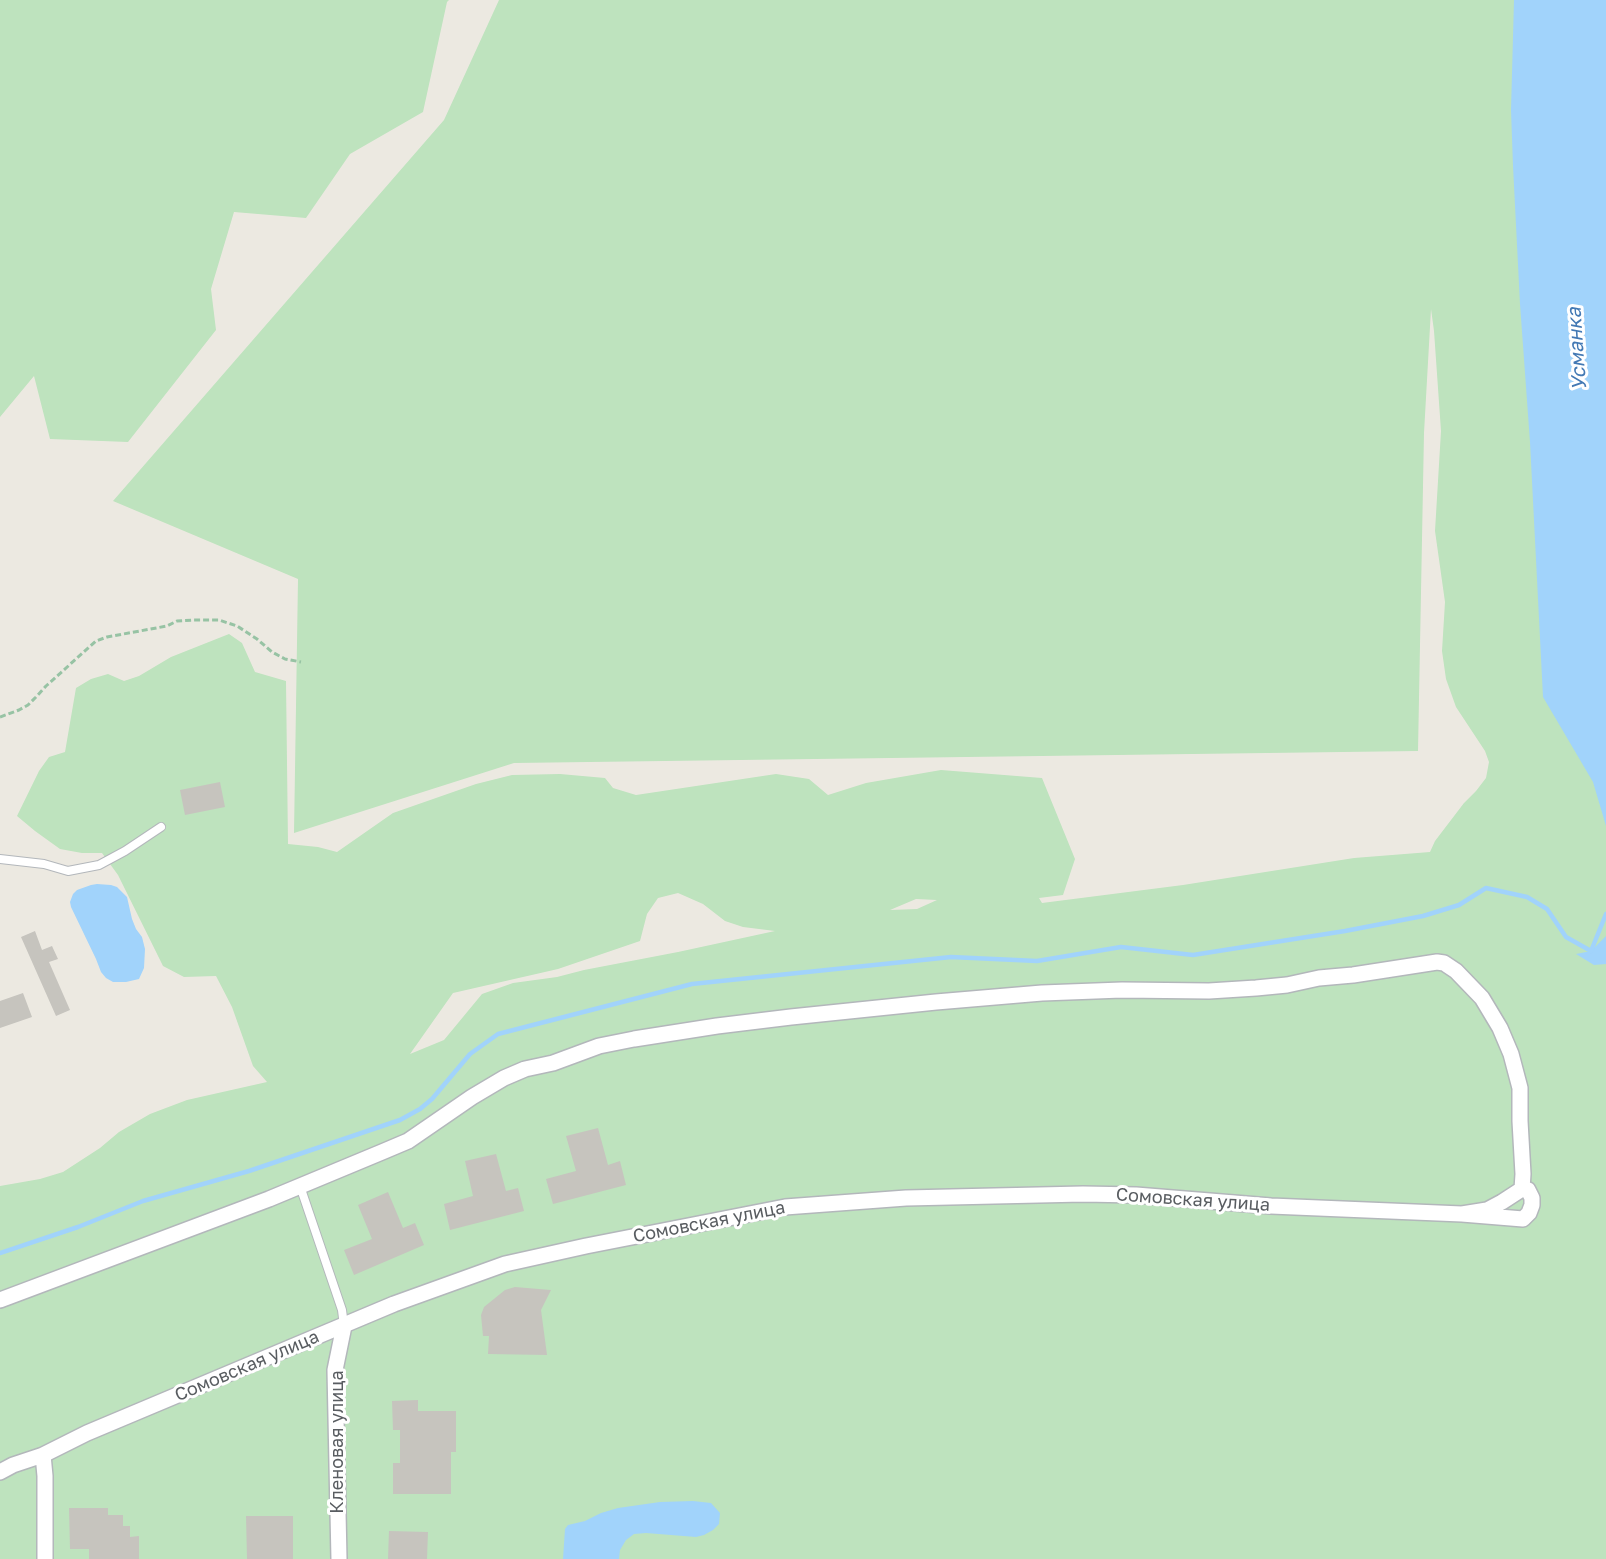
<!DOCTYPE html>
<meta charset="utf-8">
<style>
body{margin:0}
canvas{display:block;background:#ece9e1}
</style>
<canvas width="1606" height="1559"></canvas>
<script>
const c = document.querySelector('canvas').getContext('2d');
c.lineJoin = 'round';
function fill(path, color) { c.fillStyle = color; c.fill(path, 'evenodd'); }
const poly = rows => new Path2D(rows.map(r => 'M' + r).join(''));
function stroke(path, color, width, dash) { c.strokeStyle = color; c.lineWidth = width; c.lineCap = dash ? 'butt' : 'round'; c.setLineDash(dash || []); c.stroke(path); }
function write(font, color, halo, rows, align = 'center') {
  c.font = font + ' "Golos Text",sans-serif'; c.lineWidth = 6; c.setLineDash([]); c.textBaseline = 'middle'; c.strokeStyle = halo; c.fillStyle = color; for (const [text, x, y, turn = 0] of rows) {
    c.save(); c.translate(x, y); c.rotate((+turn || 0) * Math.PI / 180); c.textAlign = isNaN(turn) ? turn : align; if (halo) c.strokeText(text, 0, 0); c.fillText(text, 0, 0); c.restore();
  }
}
const green = poly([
 [0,0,449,0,447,2,423,112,350,154,306,218,234,212,211,289,216,330,128,442,50,439,34,376,0,417],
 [499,0,1606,0,1606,1559,0,1559,0,1186,40,1179,63,1172,100,1148,119,1132,150,1114,187,1100,267,1082,253,1066,232,1007,216,976,184,977,163,966,118,875,102,853,82,853,60,849,35,831,17,816,39,771,49,757,65,752,76,688,91,679,108,674,124,681,139,676,171,657,229,634,242,643,255,672,286,681,288,844,318,847,337,852,393,813,476,784,512,775,560,774,605,778,613,788,636,795,776,774,809,779,828,795,866,783,941,770,1042,778,1075,859,1063,895,1039,898,1042,903,1183,885,1354,858,1430,852,1435,841,1464,803,1476,791,1486,778,1489,762,1485,751,1456,707,1446,679,1442,651,1445,602,1435,531,1441,431,1434,331,1431,309,1424,433,1418,751,514,763,294,833,298,579,113,501,444,120],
 [678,893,703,904,725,921,743,927,775,931,678,952,584,970,557,977,513,983,482,994,444,1040,410,1054,453,993,558,969,640,941,647,914,658,898],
 [916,899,937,900,917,909,890,910]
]);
const water = poly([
 [1514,0,1606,0,1606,826,1593,782,1543,697,1530,442,1520,304,1513,166,1511,110],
 [97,884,111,885,117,887,127,897,132,919,136,929,142,937,145,949,144,968,139,979,126,982,113,982,106,978,101,972,96,959,71,907,70,902,73,894,77,890,91,885],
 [1606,936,1606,964,1594,965,1576,954,1591,951],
 [693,1501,711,1503,720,1513,719,1524,713,1530,704,1535,696,1537,646,1533,634,1534,626,1540,620,1550,619,1559,563,1559,565,1529,568,1525,585,1521,601,1513,618,1508,660,1502]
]);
const stream = poly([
 [0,1253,78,1227,143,1201,249,1171,400,1120,420,1109,432,1099,470,1054,498,1034,692,984,951,957,1037,961,1121,947,1193,955,1345,931,1423,916,1459,905,1486,888,1527,897,1547,909,1566,937,1591,951,1606,914]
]);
const building = poly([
 [220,782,225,807,185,815,180,790],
 [35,931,42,950,52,946,58,959,49,962,70,1010,56,1016,21,937],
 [23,993,32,1017,0,1028,0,1001],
 [598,1128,608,1165,620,1161,626,1185,553,1204,546,1179,576,1171,566,1136],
 [496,1154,506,1191,518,1188,524,1211,450,1230,444,1204,473,1196,465,1161],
 [388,1192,403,1228,415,1223,424,1245,354,1275,344,1250,372,1239,358,1205],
 [515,1287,551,1290,541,1310,547,1355,488,1354,489,1336,483,1336,481,1315,484,1307,505,1290],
 [418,1400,418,1411,456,1411,456,1452,451,1452,451,1494,393,1494,393,1463,400,1463,400,1430,393,1430,392,1401],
 [69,1508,108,1508,108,1515,123,1515,123,1526,130,1526,130,1537,139,1536,139,1559,89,1559,89,1549,70,1549],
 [246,1516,293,1516,293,1559,247,1559],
 [389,1531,428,1532,427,1559,388,1559]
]);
const path = poly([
 [0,717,19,710,28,705,36,697,46,686,96,641,107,637,167,626,177,621,194,620,219,620,237,626,257,639,272,652,285,659,301,662]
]);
const lane = poly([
 [0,859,44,864,68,871,99,865,125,851,161,827],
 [300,1186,342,1310,344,1326]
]);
const street = poly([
 [0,1300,269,1199,382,1152,408,1141,472,1097,504,1078,525,1069,553,1063,599,1046,634,1039,717,1026,791,1017,936,1002,1042,993,1122,990,1209,991,1256,988,1287,985,1319,978,1353,975,1437,962,1444,963,1456,971,1482,998,1500,1028,1511,1054,1520,1088,1520,1121,1523,1174,1522,1189],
 [43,1455,45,1476,45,1559],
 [0,1472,13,1465,43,1455,87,1433,394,1304,505,1264,586,1246,785,1207,906,1198,1083,1194,1136,1195,1271,1206,1462,1214,1523,1219,1529,1213,1532,1205,1532,1198,1528,1190,1522,1189,1502,1202,1487,1210,1462,1214],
 [339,1559,335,1370,344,1326]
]);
const streetNames = [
 ["Сомовская улица",1193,1200,4],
 ["Сомовская улица",709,1222,-11],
 ["Сомовская улица",247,1366,-23],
 ["Кленовая улица",337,1442,-90]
];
const waterNames = [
 ["Усманка",1577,349,-94]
];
fill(green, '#bee3be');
fill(water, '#a1d3fb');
stroke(stream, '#a1d3fb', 4.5);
fill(building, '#c6c4be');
stroke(lane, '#b3b7bb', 10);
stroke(street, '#b3b7bb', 18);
stroke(path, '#97c3a4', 3, [6, 3]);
stroke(lane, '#fff', 8);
stroke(street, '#fff', 15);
write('18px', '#595d61', '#fff', streetNames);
write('italic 20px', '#4379b4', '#fff', waterNames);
</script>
